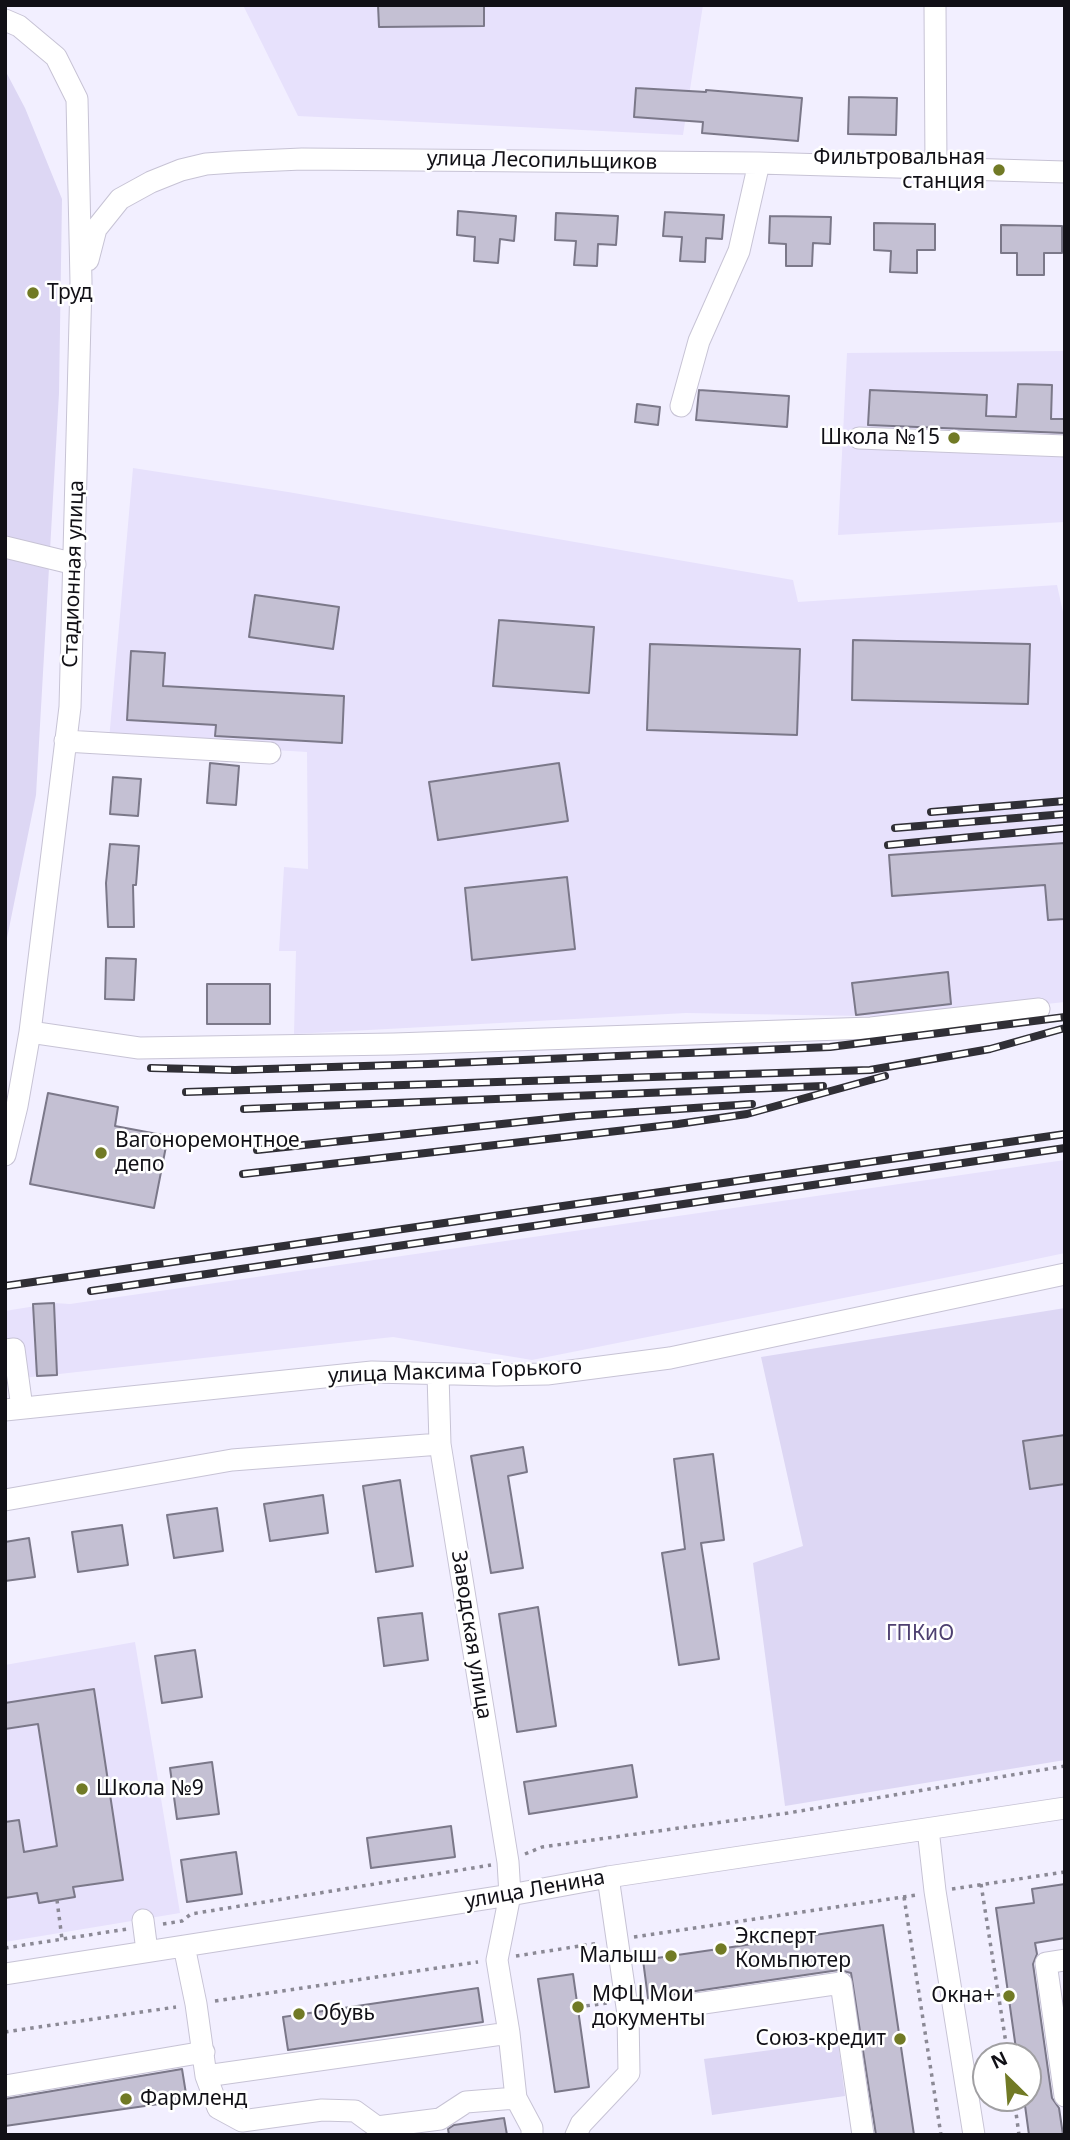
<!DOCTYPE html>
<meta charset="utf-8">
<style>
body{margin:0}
#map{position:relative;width:1070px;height:2140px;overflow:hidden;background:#f2efff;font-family:"Noto Sans",sans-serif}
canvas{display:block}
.frame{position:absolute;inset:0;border:7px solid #111016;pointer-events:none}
.north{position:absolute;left:972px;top:2042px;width:70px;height:70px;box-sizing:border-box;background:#fff;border:2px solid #a09fa2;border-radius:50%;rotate:335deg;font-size:19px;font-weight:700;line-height:28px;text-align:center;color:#111016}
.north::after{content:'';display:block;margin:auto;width:24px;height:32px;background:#717a25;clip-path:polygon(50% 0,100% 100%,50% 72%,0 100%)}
</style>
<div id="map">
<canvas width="1070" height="2140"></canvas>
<div class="frame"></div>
<div class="north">N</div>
</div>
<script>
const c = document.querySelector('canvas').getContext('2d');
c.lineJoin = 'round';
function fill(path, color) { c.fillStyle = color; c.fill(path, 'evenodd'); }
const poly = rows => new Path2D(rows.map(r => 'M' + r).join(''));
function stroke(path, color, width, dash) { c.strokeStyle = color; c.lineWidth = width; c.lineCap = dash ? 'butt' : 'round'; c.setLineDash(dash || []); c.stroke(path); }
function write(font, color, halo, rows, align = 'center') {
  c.font = font + ' "Noto Sans",sans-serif'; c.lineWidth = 5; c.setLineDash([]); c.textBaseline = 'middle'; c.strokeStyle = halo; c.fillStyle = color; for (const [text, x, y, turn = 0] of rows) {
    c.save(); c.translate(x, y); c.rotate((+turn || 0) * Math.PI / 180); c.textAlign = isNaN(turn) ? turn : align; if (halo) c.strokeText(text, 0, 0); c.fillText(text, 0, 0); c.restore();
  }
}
const built = poly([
 [243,5,703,5,683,135,298,116],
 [1065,351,1065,522,838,535,847,353],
 [133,468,288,492,793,580,798,602,1057,585,1065,621,1065,1002,922,1017,686,1013,294,1034,296,951,279,951,284,867,308,869,307,752,109,740],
 [1065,1160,1065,1253,989,1269,532,1360,393,1337,5,1380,5,1311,54,1303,70,1304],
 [135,1642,180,1913,5,1942,5,1665]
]);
const green = poly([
 [5,70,25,108,62,199,59,393,36,795,5,948],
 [1065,1308,1065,1760,785,1806,753,1563,803,1546,761,1357],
 [838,2041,845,2096,712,2115,704,2059]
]);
const building = poly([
 [378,5,484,5,484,26,379,27,378,5],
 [636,88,706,92,706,90,802,98,798,141,702,133,703,122,634,117,636,88],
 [849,97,897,98,896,135,848,134,849,97],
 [458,211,516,216,514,241,500,239,498,263,474,261,475,237,457,235,458,211],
 [665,212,724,215,722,239,706,238,705,262,680,261,682,237,663,236,665,212],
 [556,213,618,216,616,245,598,244,597,266,574,265,576,241,555,240,556,213],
 [770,216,831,217,830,244,813,243,812,266,786,266,786,244,769,243,770,216],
 [874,223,935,224,935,250,917,250,917,273,890,272,891,251,874,250,874,223],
 [1001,225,1062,226,1062,253,1044,253,1044,275,1017,275,1017,253,1001,253,1001,225],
 [1018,384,1052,385,1051,419,1065,419,1065,433,868,425,870,390,987,395,986,416,1016,417,1018,384],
 [699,390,789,396,787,427,696,420,699,390],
 [637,404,660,407,658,425,635,422,637,404],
 [255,595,339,607,333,649,249,637,255,595],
 [499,620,594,627,589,693,493,686,499,620],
 [853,640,1030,644,1028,704,852,700,853,640],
 [650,644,800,649,797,735,647,730,650,644],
 [131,651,165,653,163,686,344,696,342,743,215,736,216,725,127,720,131,651],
 [210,763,239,766,236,805,207,803,210,763],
 [559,763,568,821,438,840,429,782,559,763],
 [113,777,141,779,138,816,110,814,113,777],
 [1065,843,1065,919,1048,920,1045,885,892,896,889,855,1065,843],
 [110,844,139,846,136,885,133,885,134,927,108,927,106,883,110,844],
 [567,877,575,949,472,960,465,888,567,877],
 [106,958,136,959,134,1000,105,999,106,958],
 [948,972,951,1004,856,1015,852,983,948,972],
 [207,984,270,984,270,1024,207,1024,207,984],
 [48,1093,118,1107,115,1126,168,1136,154,1208,30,1184,48,1093],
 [54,1303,57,1375,37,1376,33,1304,54,1303],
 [1065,1435,1065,1484,1030,1489,1023,1441,1065,1435],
 [523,1447,527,1472,508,1476,523,1568,491,1573,471,1456,523,1447],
 [713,1454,724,1540,701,1543,719,1659,679,1665,662,1553,685,1549,674,1459,713,1454],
 [400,1480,413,1566,376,1572,363,1486,400,1480],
 [323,1495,328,1533,270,1541,264,1504,323,1495],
 [217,1508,223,1551,174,1558,167,1515,217,1508],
 [122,1525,128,1565,78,1572,72,1532,122,1525],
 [29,1538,35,1577,5,1581,5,1542,29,1538],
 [538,1607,556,1726,517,1732,499,1614,538,1607],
 [422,1613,428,1660,384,1666,378,1618,422,1613],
 [195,1650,202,1697,162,1703,155,1656,195,1650],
 [94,1689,123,1880,73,1887,75,1897,39,1903,37,1893,5,1898,5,1822,19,1820,24,1852,57,1846,38,1724,5,1729,5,1703,94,1689],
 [212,1762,219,1814,177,1819,170,1768,212,1762],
 [632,1765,637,1797,529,1814,524,1782,632,1765],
 [451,1826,455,1857,371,1868,367,1838,451,1826],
 [236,1852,242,1894,187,1902,181,1860,236,1852],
 [1065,1884,1065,1938,1035,1943,1037,1954,1033,1964,1052,2098,1059,2108,1063,2135,1029,2135,1024,2098,1028,2098,1028,2056,1017,2056,996,1908,1034,1903,1032,1889,1065,1884],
 [883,1925,914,2135,876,2135,851,1973,839,1970,648,1998,643,1960,883,1925],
 [573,1974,589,2087,555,2092,538,1979,573,1974],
 [478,1988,483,2022,288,2050,283,2017,478,1988],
 [182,2069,187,2100,5,2126,5,2099,182,2069],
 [504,2118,507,2135,449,2135,448,2129,454,2125,504,2118]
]);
const path = poly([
 [525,1854,542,1847,788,1813,1065,1766],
 [981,1884,1008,2056],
 [952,1889,1065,1872],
 [904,1897,941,2135],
 [57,1900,62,1939],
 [163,1924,182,1921,191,1914,491,1865],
 [634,1937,917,1895],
 [5,1948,127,1929],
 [516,1956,599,1943],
 [215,2001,478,1962],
 [578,2007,607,2003],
 [5,2032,176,2007],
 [1014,2098,1019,2135]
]);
const minor = poly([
 [935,5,936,168],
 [5,20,19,26,56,57,77,99,81,282,70,707,30,1032,17,1106,5,1155],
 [88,260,96,229,120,199,151,182,181,170,206,164,234,162,302,159,759,163,1065,172],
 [681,406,699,341,739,251,759,163],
 [859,438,1065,446],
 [5,547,75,564],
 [65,741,270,753],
 [30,1032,139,1048,394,1044,871,1028,1039,1009],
 [5,1350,14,1349,22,1408],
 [438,1374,440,1444,508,1862,510,1895,497,1960,509,2033,516,2098,532,2128,532,2135],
 [5,1410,372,1372,496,1375,547,1374,670,1358,1065,1274],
 [5,1500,232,1460,440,1444],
 [928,1829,935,1891,974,2135],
 [608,1877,628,2014,841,1983,863,2135],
 [143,1920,147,1951],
 [184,1946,196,2004,206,2076,218,2108,242,2121,322,2110,355,2111,377,2127,440,2119,466,2102,516,2098],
 [1065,1960,1046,1963,1065,2096],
 [5,1974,510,1895,608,1877,1065,1808],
 [206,2076,509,2033],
 [5,2086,204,2052],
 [576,2135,581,2124,629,2073,628,2014]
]);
const rail = poly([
 [931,812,1065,801],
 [895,828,1065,814],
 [888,845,1065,828],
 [151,1068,235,1070,428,1064,830,1047,1065,1017],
 [186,1092,870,1070,990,1049,1065,1028],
 [244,1109,823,1086],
 [257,1150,577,1116,752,1104],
 [243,1174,678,1124,747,1114,885,1076],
 [5,1286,1065,1134],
 [91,1291,1065,1148]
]);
const markers = [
 [999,170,7,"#717a25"],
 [33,293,7,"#717a25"],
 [954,438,7,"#717a25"],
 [101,1153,7,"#717a25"],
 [82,1789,7,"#717a25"],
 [721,1949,7,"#717a25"],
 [671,1956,7,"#717a25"],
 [1009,1996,7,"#717a25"],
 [578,2007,7,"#717a25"],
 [299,2014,7,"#717a25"],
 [900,2039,7,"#717a25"],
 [126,2099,7,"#717a25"]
];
const poiNames = [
 ["Фильтровальная",985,158,"right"],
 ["станция",985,182,"right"],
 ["Труд",47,293],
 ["Школа №15",940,438,"right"],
 ["Вагоноремонтное",115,1141],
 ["депо",115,1165],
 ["Школа №9",96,1789],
 ["Эксперт",735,1937],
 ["Комьпютер",735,1961],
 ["Малыш",657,1956,"right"],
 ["МФЦ Мои",592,1995],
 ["документы",592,2019],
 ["Окна+",995,1996,"right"],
 ["Обувь",313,2014],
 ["Союз-кредит",886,2039,"right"],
 ["Фармленд",140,2099]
];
const streetNames = [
 ["улица Лесопильщиков",542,161,1],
 ["Стадионная улица",74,574,-88],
 ["улица Максима Горького",455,1372,-2],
 ["Заводская улица",471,1635,81],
 ["улица Ленина",535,1890,-10]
];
const parkNames = [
 ["ГПКиО",920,1634]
];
fill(built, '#e7e1fc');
fill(green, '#ddd7f4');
fill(building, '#c4c0d3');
stroke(building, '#7b7889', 2);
stroke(minor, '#c7c3d5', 23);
stroke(path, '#8b8995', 3.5, [3.5, 5]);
stroke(minor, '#fff', 21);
stroke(rail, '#302f36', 8);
stroke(rail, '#fff', 5, [16]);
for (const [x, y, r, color] of markers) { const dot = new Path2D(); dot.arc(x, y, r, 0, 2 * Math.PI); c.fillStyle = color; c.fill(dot); stroke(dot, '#fff', 2.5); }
write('21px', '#111016', '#fff', poiNames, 'left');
write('21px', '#111016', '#fff', streetNames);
write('21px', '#4e4071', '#fff', parkNames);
</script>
